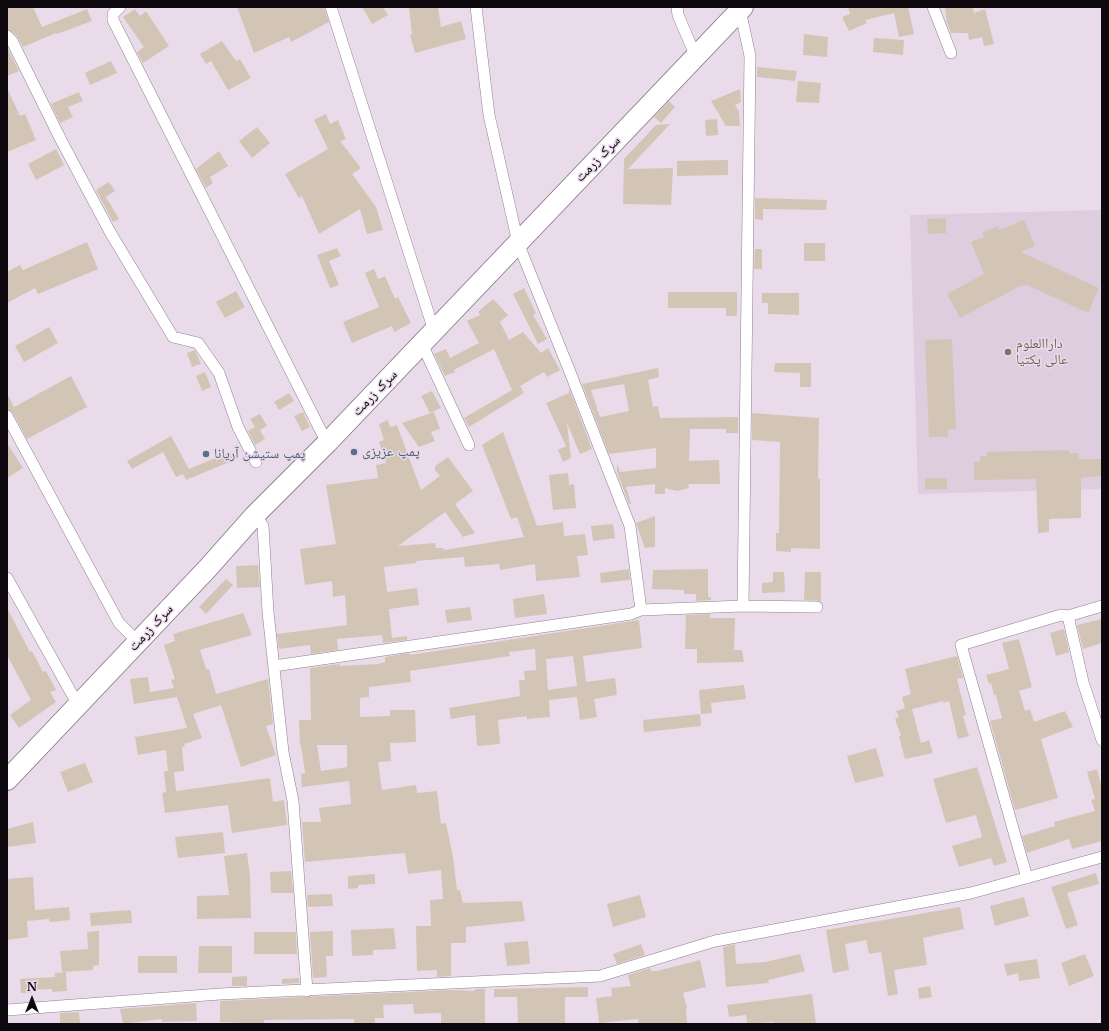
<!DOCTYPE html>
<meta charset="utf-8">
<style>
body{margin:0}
#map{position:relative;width:1109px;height:1031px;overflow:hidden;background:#eadbea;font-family:"Libre Baskerville",serif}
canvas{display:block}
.frame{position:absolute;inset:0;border:8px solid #0e090e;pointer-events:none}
.north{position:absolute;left:12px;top:979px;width:40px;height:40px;-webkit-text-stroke:3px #eadbea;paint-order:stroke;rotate:0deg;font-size:11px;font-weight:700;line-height:16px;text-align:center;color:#0e090e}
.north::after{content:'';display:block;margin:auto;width:14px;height:18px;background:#0e090e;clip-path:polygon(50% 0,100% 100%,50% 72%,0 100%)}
</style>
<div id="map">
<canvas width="1109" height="1031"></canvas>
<div class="frame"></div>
<div class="north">N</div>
</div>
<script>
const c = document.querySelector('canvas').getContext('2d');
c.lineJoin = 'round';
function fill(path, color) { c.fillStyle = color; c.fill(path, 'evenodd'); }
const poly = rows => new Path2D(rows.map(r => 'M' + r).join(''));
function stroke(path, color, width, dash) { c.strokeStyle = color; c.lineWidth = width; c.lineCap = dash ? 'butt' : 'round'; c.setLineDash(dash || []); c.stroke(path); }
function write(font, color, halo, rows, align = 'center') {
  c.font = font + ' "Libre Baskerville","Noto Naskh Arabic",serif'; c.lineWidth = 3; c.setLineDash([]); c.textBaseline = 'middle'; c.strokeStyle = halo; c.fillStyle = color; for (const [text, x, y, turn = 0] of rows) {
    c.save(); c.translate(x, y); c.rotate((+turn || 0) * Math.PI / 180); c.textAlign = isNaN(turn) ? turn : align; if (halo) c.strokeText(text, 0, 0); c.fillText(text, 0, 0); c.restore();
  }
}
const education = poly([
 [1102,210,1102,489,918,494,910,215]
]);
const building = poly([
 [7,7,33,7,42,27,87,9,92,21,57,34,56,33,23,47,17,36,7,29],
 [237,7,324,7,329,22,291,42,289,37,254,53],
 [362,7,383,7,388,15,372,24],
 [409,7,438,7,441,27,461,21,466,39,415,53,410,35,412,34],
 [848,7,908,7,914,34,899,37,894,13,865,20,867,23,849,31,842,17,850,14],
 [945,7,973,7,974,13,985,9,994,44,984,46,982,37,969,40,968,33,951,33,947,23],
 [135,9,140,16,146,11,169,46,143,63,137,52,144,47,123,17],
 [804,34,828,37,827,57,803,55],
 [874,38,904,40,903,55,873,52],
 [222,41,236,61,240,59,251,78,228,90,211,61,206,64,200,54],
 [7,47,19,71,7,76],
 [111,61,117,73,90,85,85,73],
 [757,67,797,71,795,81,757,77],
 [798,81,821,83,819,103,796,102],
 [7,88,20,116,25,114,36,140,7,152],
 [740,89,741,102,735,105,739,111,740,126,726,126,711,101],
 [79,92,83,101,68,107,73,117,60,123,51,104],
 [669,101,675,107,661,123,654,117],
 [326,114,330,124,338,120,346,139,340,141,361,168,352,174,376,207,383,230,367,234,360,209,319,234,302,196,299,198,285,174,328,149,314,120],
 [717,119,718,135,706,136,705,120],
 [670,124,628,169,673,168,671,205,623,204,624,159,656,125],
 [257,127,270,143,252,158,239,141],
 [56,149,64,165,36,180,28,164],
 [219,151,228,166,210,177,213,183,206,188,196,169],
 [728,160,728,175,677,176,677,161],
 [109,182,115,191,106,197,119,219,113,222,96,190],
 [755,198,827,200,826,210,763,209,763,220,755,219],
 [946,218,946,233,928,234,927,219],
 [1024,220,1035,246,1021,252,1099,288,1088,313,1027,285,1020,286,960,318,947,294,984,274,971,242,984,237,982,233,998,226,999,230],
 [87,242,98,269,38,294,35,288,7,303,7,272,20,265,23,270],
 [804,243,825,243,825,261,804,261],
 [337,248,341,256,329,261,339,285,330,288,317,255],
 [755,249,762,249,762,269,754,269],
 [374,269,378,279,385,276,395,299,398,297,411,323,394,332,392,326,352,343,343,322,379,307,365,273],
 [524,288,536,313,533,315,547,339,538,344,513,294],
 [236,291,245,307,225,318,216,302],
 [668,292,737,292,737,316,726,316,726,308,668,308],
 [762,293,799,293,799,315,768,314,768,303,762,303],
 [493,299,508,315,500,322,509,340,523,332,541,353,548,348,560,370,547,377,544,372,520,386,524,393,469,427,464,418,512,390,494,349,454,370,455,372,445,376,434,354,446,349,450,358,479,343,467,321,480,315,478,312],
 [49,327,58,343,24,362,15,346],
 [952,339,956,429,948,430,948,437,929,437,925,340],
 [195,350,201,364,192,367,187,353],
 [775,363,811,363,811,387,800,387,800,373,774,372],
 [658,368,659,377,648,380,653,407,658,406,660,418,738,417,738,433,726,433,726,429,690,429,689,461,719,460,720,484,688,484,689,488,677,491,665,488,665,494,655,494,655,484,626,487,631,504,629,504,617,472,617,464,620,472,656,468,656,448,609,454,582,384],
 [624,384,629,411,600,417,591,390],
 [205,372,211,387,202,391,196,376],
 [71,376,87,407,27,439,13,413,7,409,7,393,14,407],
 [569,388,592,449,580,454,567,423,571,458,563,462,558,450,566,446,546,403,569,393],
 [432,391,441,408,430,413,421,396],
 [289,393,294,401,279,410,274,402],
 [303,412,310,427,302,431,294,416],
 [434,412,440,429,431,432,435,441,419,447,402,423],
 [752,413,819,418,818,479,820,479,820,549,791,548,791,552,776,551,776,533,779,533,780,442,752,440],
 [260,414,267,426,260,430,265,439,255,445,248,431,255,427,250,419],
 [388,420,390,427,397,425,421,490,440,476,435,470,435,466,448,457,473,491,455,504,475,533,463,537,445,512,398,546,435,543,436,548,443,548,444,550,524,537,517,517,511,519,482,445,503,432,537,526,563,522,564,536,585,534,588,555,577,556,580,577,536,581,535,564,500,570,499,564,465,567,464,557,416,561,416,563,384,567,387,592,417,588,419,605,389,609,392,638,407,636,407,640,383,643,382,635,337,639,338,650,311,654,310,645,279,649,277,634,347,625,345,595,333,597,332,581,305,585,300,549,336,544,326,485,378,478,376,465,386,463,379,442,384,440,379,424],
 [171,436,189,469,230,452,234,460,186,480,183,474,176,477,163,452,132,469,127,461],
 [7,443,23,468,7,478],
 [1069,450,1069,453,1078,453,1078,459,1102,459,1102,476,1081,478,1081,518,1049,519,1049,532,1038,533,1036,479,974,480,974,462,980,462,980,456,987,456,987,452],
 [568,473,569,485,574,484,576,508,553,510,549,475],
 [925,478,947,478,947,489,925,489],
 [655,516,655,547,645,548,636,523],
 [613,524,615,538,593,541,591,526],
 [258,565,260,587,237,588,236,566],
 [629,569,630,580,601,583,600,573],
 [708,569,708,597,711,597,711,600,696,601,696,594,684,594,684,590,652,589,653,570],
 [773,572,784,572,785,592,762,593,762,583,773,582],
 [805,572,820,572,821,574,821,601,804,600],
 [226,579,233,585,206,614,199,607],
 [544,594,547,614,515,618,513,599],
 [470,607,472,620,447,623,445,610],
 [7,608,30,652,32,651,43,672,46,671,56,690,50,692,56,702,19,728,10,715,31,700,7,655],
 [243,613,252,635,200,650,206,669,209,669,216,694,268,679,273,724,266,726,276,755,241,767,221,705,193,714,202,738,184,744,185,747,182,747,184,771,174,772,176,791,270,778,273,802,284,800,287,825,232,833,228,805,165,813,162,793,166,792,164,771,168,771,166,750,138,755,135,737,187,728,177,697,134,704,130,679,148,677,150,692,174,688,171,680,175,679,164,645,175,641,173,634],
 [710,614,710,618,735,618,734,650,742,650,744,662,697,663,697,649,685,649,686,615],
 [1102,619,1102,643,1083,649,1077,625],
 [639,620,642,648,583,656,586,682,615,678,617,695,594,699,597,717,580,720,577,697,549,700,550,717,527,719,527,716,498,720,500,744,477,746,475,715,451,719,449,708,520,696,519,680,525,680,524,671,536,670,535,649,509,652,510,656,410,671,411,682,369,687,369,697,360,698,360,717,390,716,390,710,415,710,416,742,390,743,391,761,378,762,382,790,416,785,417,793,437,791,441,824,446,823,453,857,457,890,460,890,463,903,522,901,525,921,466,927,466,943,451,943,451,976,437,977,437,970,417,971,416,926,431,926,430,900,443,899,441,870,408,874,405,853,305,862,302,822,321,822,319,808,351,804,349,781,302,787,301,774,305,773,301,745,300,745,299,720,311,720,310,668,339,664,340,666,378,664,385,662,385,657,409,653,410,655],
 [573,656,577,686,548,690,546,659],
 [317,745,347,745,347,767,321,771],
 [1064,629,1069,652,1056,656,1050,633],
 [1019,639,1032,687,1019,691,1025,711,1030,709,1034,722,1065,711,1073,727,1041,739,1058,798,1015,810,990,721,1002,718,996,695,994,695,991,683,989,684,986,675,1009,669,1002,643],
 [957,656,963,678,957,679,966,715,963,716,969,736,958,739,949,701,943,703,943,701,912,709,921,743,929,740,933,753,905,759,899,736,901,736,895,719,899,717,896,711,905,708,902,697,911,694,905,669],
 [744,685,746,699,711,703,712,713,701,714,699,690],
 [700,714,701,726,644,732,643,720],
 [876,748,884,776,855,783,847,756],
 [85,763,93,782,68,792,60,772],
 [977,767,1007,862,994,866,991,858,959,867,952,846,982,837,976,815,946,823,933,779],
 [1097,769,1102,789,1102,841,1072,849,1069,839,1027,853,1022,836,1055,826,1054,822,1095,811,1091,800,1095,799,1087,772],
 [33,822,36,843,7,847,7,829],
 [223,832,225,853,178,858,175,837],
 [247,853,250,876,251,918,197,919,197,896,229,895,224,856],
 [291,871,293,893,271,893,270,872],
 [1096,873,1099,884,1067,893,1078,925,1066,929,1051,887],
 [375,874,375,884,358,885,358,888,348,889,348,876],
 [33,877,35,910,69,907,70,920,50,922,49,919,27,921,28,937,7,940,7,879],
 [332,894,333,906,308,907,307,895],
 [640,895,646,917,613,927,607,904],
 [1024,897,1029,916,995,926,990,906],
 [960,907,964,929,923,938,927,965,894,970,898,994,888,996,881,952,869,954,866,940,845,944,849,970,833,973,826,930],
 [131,910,132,923,91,926,90,913],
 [394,928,396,949,373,950,373,955,352,956,351,930],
 [99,931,99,965,93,966,93,970,62,972,60,951,88,949,87,932],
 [333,931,333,956,326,956,327,977,313,978,310,932],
 [254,932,296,932,297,954,254,954],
 [528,941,530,964,507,966,504,943],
 [641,944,645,955,617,964,613,954],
 [735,944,736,964,765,962,800,954,805,971,768,980,769,983,726,987,723,947],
 [199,946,232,946,232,973,198,973],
 [1085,954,1094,976,1069,986,1061,963],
 [138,956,177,956,177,973,138,973],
 [1037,959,1040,978,1019,981,1018,973,1007,976,1004,964],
 [700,960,706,987,683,993,687,1008,686,1008,687,1024,638,1024,638,1019,599,1023,596,998,612,996,611,988,631,986,628,975,650,968,651,971,657,971],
 [66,972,67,991,52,992,52,989,32,990,32,993,21,993,20,979,55,977,55,973],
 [247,976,247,986,232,986,232,977],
 [299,978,299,983,282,984,282,979],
 [930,986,932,997,919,999,918,988],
 [588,987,588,997,565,997,565,1023,518,1024,517,997,494,997,494,989],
 [475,989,485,989,485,1024,441,1024,441,1013,414,1014,413,1004,383,1005,384,1018,375,1018,375,1024,354,1024,354,1019,264,1020,264,1024,220,1022,220,1001,451,990,475,991],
 [812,994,816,1024,774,1024,774,1022,747,1024,746,1015,729,1017,727,1005],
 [196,1003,197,1021,162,1022,162,1019,123,1024,120,1009],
 [79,1012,80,1024,60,1024,60,1013]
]);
const street = poly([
 [120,7,113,14,113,20,327,443],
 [331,7,434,331],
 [476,7,489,115,518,243,570,372,630,526,641,610],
 [677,7,678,15,696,57],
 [933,7,951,53],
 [740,10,750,56,743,606],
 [7,36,12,41,61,140,110,232,173,337,198,343,219,373,238,427,256,462],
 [422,344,469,445],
 [7,416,119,623,138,642],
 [255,515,263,526,268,612,283,752,293,801,307,991],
 [7,578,78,705],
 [1068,616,1102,606],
 [274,666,631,614,641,610,743,606,817,607],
 [1027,878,961,645,1061,615,1068,616,1083,682,1102,740],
 [7,1010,220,994,600,976,715,941,971,893,1102,857]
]);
const highway = poly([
 [7,780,207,569,255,515,327,443,743,7]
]);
const markers = [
 [1008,352,4,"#8d6e63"],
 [354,452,4,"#5c6f8a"],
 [206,454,4,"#5c6f8a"]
];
const streetNames = [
 ["سرک زرمت",598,159,-46],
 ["سرک زرمت",375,393,-46],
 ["سرک زرمت",151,628,-47]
];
const educationNames = [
 ["داراالعلوم",1016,344],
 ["عالی پکتیا",1016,360]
];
const serviceNames = [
 ["پمپ عزیزی",362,452],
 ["پمپ ستیشن آریانا",214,454]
];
fill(education, '#ddcddf');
fill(building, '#d3c5b6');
stroke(street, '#8f818f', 12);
stroke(highway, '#8f818f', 22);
stroke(street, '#fff', 11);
stroke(highway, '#fff', 20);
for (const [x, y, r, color] of markers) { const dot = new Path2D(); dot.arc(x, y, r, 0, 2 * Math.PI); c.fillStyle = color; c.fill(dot); stroke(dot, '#eadbea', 1.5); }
write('14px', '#0e090e', '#eadbea', streetNames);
write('14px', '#785e54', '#eadbea', educationNames, 'left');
write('14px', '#4e5e75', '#eadbea', serviceNames, 'left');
</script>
